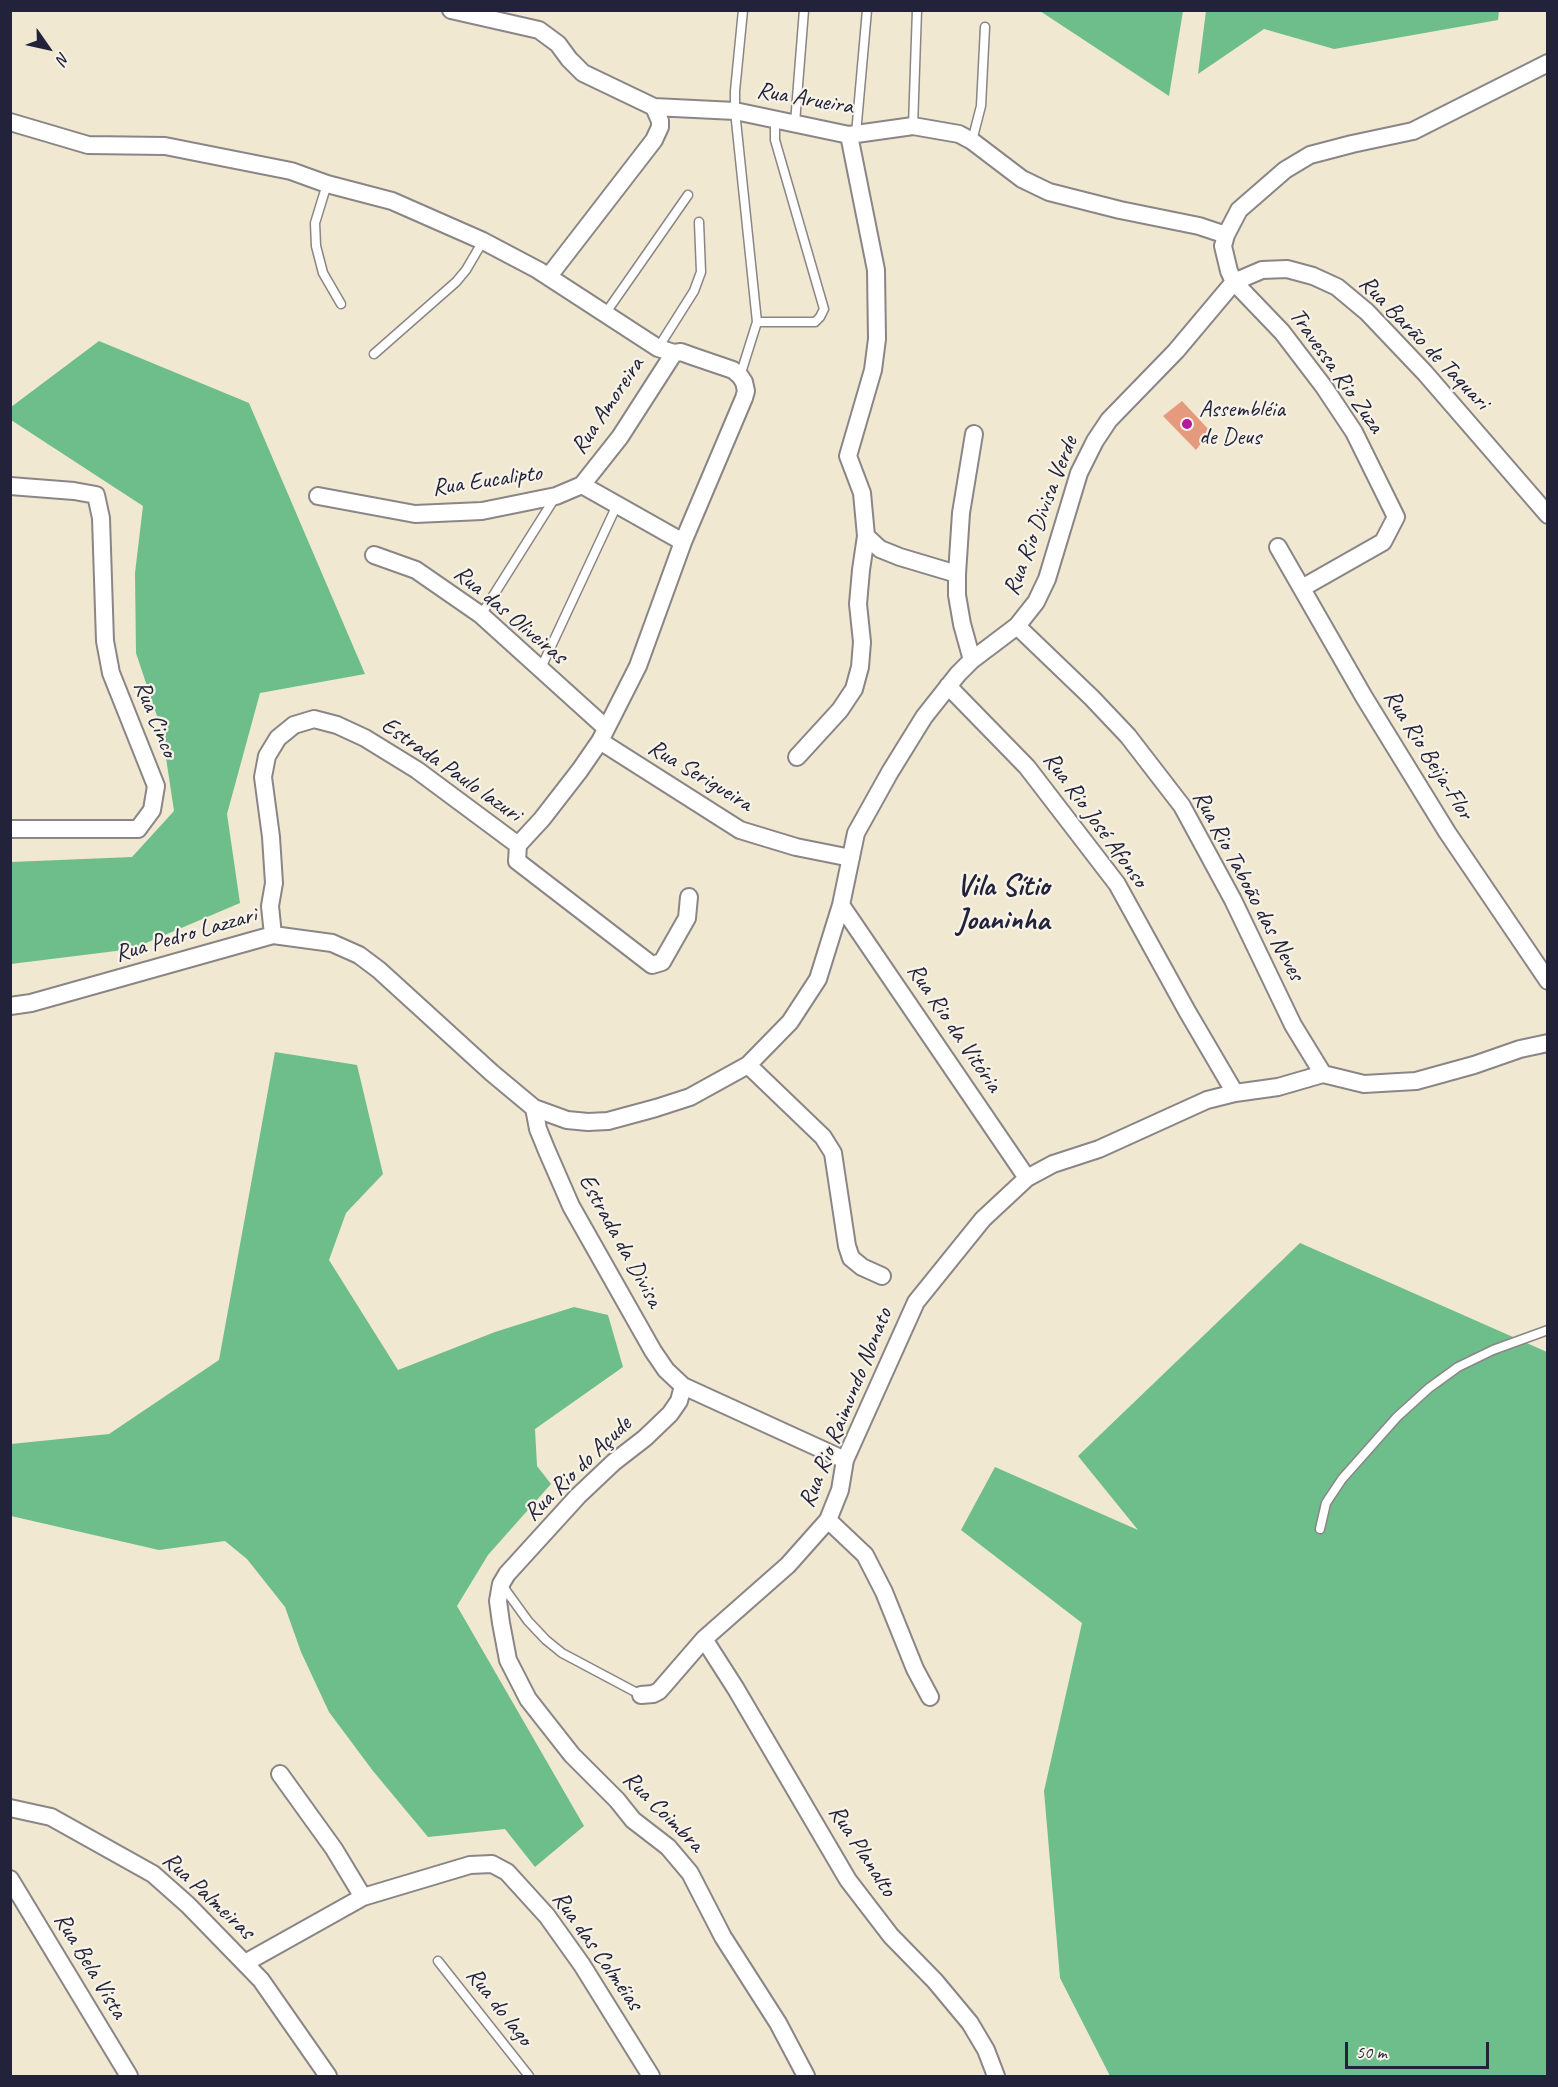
<!DOCTYPE html>
<meta charset="utf-8">
<style>
body{margin:0}
#map{position:relative;width:1558px;height:2087px;overflow:hidden;background:#f1e8d1;font-family:Caveat,sans-serif}
canvas{display:block}
.frame{position:absolute;inset:0;border:12px solid #22223b;pointer-events:none}
.north{position:absolute;left:18px;top:18px;width:60px;height:60px;-webkit-text-stroke:4px #f7f3e8;paint-order:stroke;rotate:124deg;font-size:16px;font-weight:700;line-height:24px;text-align:center;color:#22223b}
.north::after{content:'';display:block;margin:auto;width:21px;height:27px;background:#22223b;clip-path:polygon(50% 0,100% 100%,50% 72%,0 100%)}
.scale{position:absolute;left:1345px;top:2042px;width:144px;height:27px;box-sizing:border-box;border:3px solid #22223b;border-top:0;padding-left:8px;font-size:18px;line-height:21px;white-space:nowrap;color:#22223b;-webkit-text-stroke:4px #f7f3e8;paint-order:stroke}
</style>
<div id="map">
<canvas width="1558" height="2087"></canvas>
<div class="frame"></div>
<div class="north">N</div>
<div class="scale">50 m</div>
</div>
<script>
const c = document.querySelector('canvas').getContext('2d');
c.lineJoin = 'round';
function fill(path, color) { c.fillStyle = color; c.fill(path, 'evenodd'); }
const poly = rows => new Path2D(rows.map(r => 'M' + r).join(''));
function stroke(path, color, width, dash) { c.strokeStyle = color; c.lineWidth = width; c.lineCap = dash ? 'butt' : 'round'; c.setLineDash(dash || []); c.stroke(path); }
function write(font, color, halo, rows, align = 'center') {
  c.font = font + ' Caveat,sans-serif'; c.lineWidth = 4.5; c.setLineDash([]); c.textBaseline = 'middle'; c.strokeStyle = halo; c.fillStyle = color; for (const [text, x, y, turn = 0] of rows) {
    c.save(); c.translate(x, y); c.rotate((+turn || 0) * Math.PI / 180); c.textAlign = isNaN(turn) ? turn : align; if (halo) c.strokeText(text, 0, 0); c.fillText(text, 0, 0); c.restore();
  }
}
const forest = poly([
 [1040,11,1183,11,1169,96],
 [1206,11,1206,10,1499,11,1498,20,1334,49,1264,29,1198,74],
 [99,341,249,403,365,674,260,693,227,814,240,903,132,949,11,964,11,862,132,857,174,811,162,731,136,653,135,573,143,506,11,420,11,407],
 [275,1052,357,1065,383,1174,346,1213,329,1260,398,1370,495,1332,574,1307,608,1315,623,1367,535,1429,537,1466,551,1484,488,1555,457,1606,584,1826,535,1867,505,1829,428,1837,373,1771,329,1712,301,1652,285,1607,247,1559,225,1541,159,1550,11,1516,11,1444,109,1434,219,1360],
 [1300,1243,1547,1352,1547,2076,1110,2076,1060,1978,1044,1791,1082,1623,961,1530,995,1467,1138,1530,1078,1456]
]);
const building = poly([
 [1182,401,1210,431,1196,450,1163,416]
]);
const lane = poly([
 [795,123,804,10],
 [913,126,917,10],
 [856,134,867,10],
 [972,141,981,106,985,27],
 [327,184,315,223,316,246,323,273,341,304],
 [605,314,688,195],
 [757,322,815,322,820,317,824,309,775,140,775,118],
 [658,348,694,291,701,272,699,222],
 [374,354,456,282,466,270,483,241],
 [740,376,757,322,735,111,735,91,743,10],
 [481,615,556,496],
 [540,670,617,505],
 [1320,1529,1326,1503,1342,1479,1397,1417,1429,1388,1458,1367,1493,1350,1548,1330],
 [502,1585,528,1621,546,1640,562,1653,641,1695],
 [438,1961,529,2076]
]);
const street = poly([
 [451,10,539,30,558,44,569,59,583,73,654,107,735,111,849,135,913,126,959,134,972,141,1022,179,1049,192,1120,210,1199,226,1226,235],
 [10,122,88,145,165,146,291,171,327,184,392,201,483,241,538,270,658,348,674,353,681,352,692,356,733,370,740,376,744,382,746,391,744,398,683,542,638,666,600,741,580,770,542,819,518,845,517,861,652,965,662,962,687,918,689,897],
 [849,135,876,270,877,339,873,370,848,456,862,493,866,536,880,549,900,557,957,574],
 [549,276,654,140,660,127,660,121,654,107],
 [1234,282,1262,270,1287,269,1313,276,1337,287,1367,312,1425,373,1548,515],
 [582,485,683,542],
 [10,486,74,491,96,495,101,518,105,641,111,673,156,786,152,810,138,829,10,829],
 [318,496,415,514,482,511,556,496,582,485,620,437,674,353],
 [1278,547,1364,697,1447,832,1548,981],
 [374,555,416,570,481,615,606,728],
 [1302,588,1383,542,1396,517,1354,432,1324,387,1282,332,1234,282,1229,271,1223,246,1226,235,1239,210,1285,170,1310,155,1352,144,1413,131,1548,63],
 [1017,626,1092,698,1128,736,1182,806,1233,900,1293,1025,1323,1074],
 [972,660,962,624,957,595,957,574,961,513,974,434],
 [948,686,1027,767,1117,884,1187,1011,1235,1093],
 [600,741,740,830,796,847,851,858],
 [797,757,840,710,854,689,860,667,862,642,858,604,861,570,866,536],
 [841,905,1027,1178],
 [273,935,270,906,274,883,271,837,263,777,267,756,278,738,294,725,314,719,337,725,365,738,417,770,518,845],
 [10,1006,31,1003,273,935,332,943,359,955,379,970,492,1073,534,1108,567,1120,588,1122,608,1121,656,1108,690,1097,748,1065,790,1022,818,979,841,905,856,833,890,772,924,717,958,674,972,660,1017,626,1036,602,1047,579,1079,473,1095,441,1109,420,1176,351,1234,282],
 [748,1065,823,1137,833,1153,847,1246,851,1258,862,1267,882,1276],
 [534,1108,538,1129,547,1151,571,1206,653,1351,666,1370,683,1386,845,1460],
 [683,1386,679,1401,670,1414,645,1438,614,1462,578,1496,507,1574,501,1584,498,1601,501,1623,508,1660,528,1699,572,1755,617,1800,633,1820,668,1847,690,1873,723,1937,778,2023,806,2076],
 [828,1520,865,1555,884,1592,915,1669,930,1697],
 [704,1639,736,1689,848,1880,891,1936,935,1981,970,2023,986,2050,996,2076],
 [641,1695,653,1694,659,1691,704,1639,788,1565,828,1520,840,1490,845,1460,916,1302,983,1219,1027,1178,1053,1164,1099,1149,1207,1100,1235,1093,1278,1087,1323,1074,1364,1084,1416,1081,1474,1065,1520,1049,1548,1043],
 [280,1774,334,1849,363,1897,470,1865,492,1864,507,1872,547,1916,582,1965,651,2076],
 [10,1808,51,1817,153,1874,188,1905,261,1980,328,2076],
 [10,1879,129,2076],
 [245,1963,363,1897]
]);
const markers = [
 [1187,424,6,"#b5179e"]
];
const streetNames = [
 ["Rua Arueira",805,99,10],
 ["Rua Barão de Taquari",1424,343,46],
 ["Travessa Rio Zuza",1336,371,55],
 ["Rua Amoreira",608,406,-56],
 ["Rua Eucalipto",487,481,-8],
 ["Rua Rio Divisa Verde",1041,516,-69],
 ["Rua das Oliveiras",510,615,40],
 ["Rua Cinco",155,719,68],
 ["Rua Rio Beija-Flor",1428,755,58],
 ["Estrada Paulo lazuri",451,770,35],
 ["Rua Serigueira",700,776,31],
 ["Rua Rio José Afonso",1095,820,54],
 ["Rua Rio Taboão das Neves",1248,886,62],
 ["Rua Pedro Lazzari",186,935,-16],
 ["Rua Rio da Vitória",954,1028,56],
 ["Estrada da Divisa",620,1241,61],
 ["Rua Rio Raimundo Nonato",846,1408,-68],
 ["Rua Rio do Açude",578,1469,-44],
 ["Rua Coimbra",663,1812,45],
 ["Rua Planalto",862,1851,57],
 ["Rua Palmeiras",208,1896,43],
 ["Rua das Colméias",597,1951,55],
 ["Rua Bela Vista",90,1966,59],
 ["Rua do lago",499,2007,52]
];
const poiNames = [
 ["Assembléia",1199,410],
 ["de Deus",1199,438]
];
const districtNames = [
 ["Vila Sítio",1003,887],
 ["Joaninha",1003,921]
];
fill(forest, '#6dbe8a');
fill(building, '#e5997d');
stroke(lane, '#8a8586', 11);
stroke(street, '#8a8586', 20);
stroke(lane, '#fff', 8);
stroke(street, '#fff', 16);
for (const [x, y, r, color] of markers) { const dot = new Path2D(); dot.arc(x, y, r, 0, 2 * Math.PI); c.fillStyle = color; c.fill(dot); stroke(dot, '#f7f3e8', 2); }
write('24px', '#22223b', '#f7f3e8', streetNames);
write('24px', '#22223b', '#f7f3e8', poiNames, 'left');
write('bold 30px', '#22223b', '#f7f3e8', districtNames);
</script>
